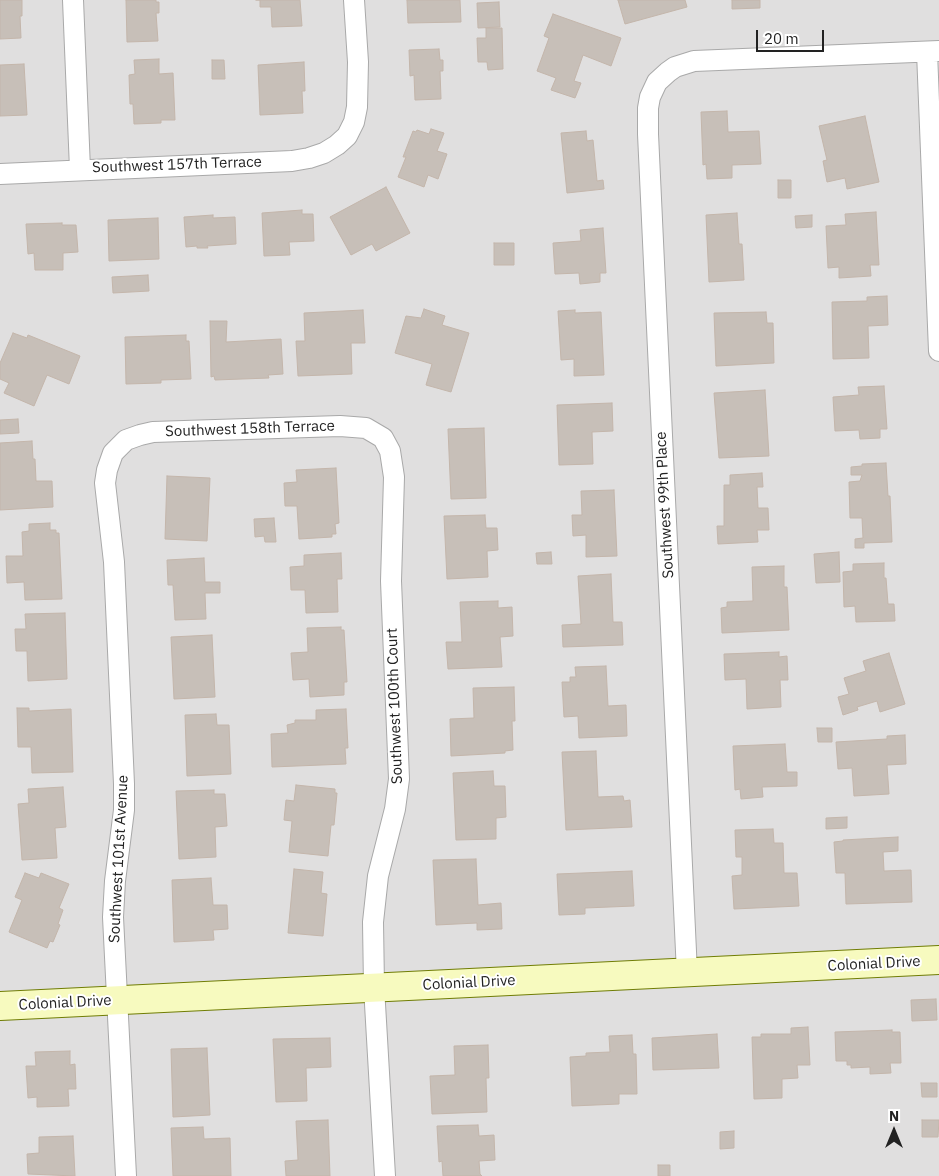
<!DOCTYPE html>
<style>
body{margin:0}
#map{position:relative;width:939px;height:1176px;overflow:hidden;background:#f2efe9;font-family:"IBM Plex Sans",sans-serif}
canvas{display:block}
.north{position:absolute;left:869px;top:1106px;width:50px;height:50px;-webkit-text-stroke:4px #fff;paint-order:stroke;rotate:0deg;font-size:14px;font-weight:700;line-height:20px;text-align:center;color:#222}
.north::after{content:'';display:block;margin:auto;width:18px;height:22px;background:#222;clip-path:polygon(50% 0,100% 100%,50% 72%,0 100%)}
.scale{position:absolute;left:756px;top:30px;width:68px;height:22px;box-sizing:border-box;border:2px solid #222;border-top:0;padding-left:6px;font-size:15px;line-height:18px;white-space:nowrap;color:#222;-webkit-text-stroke:4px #fff;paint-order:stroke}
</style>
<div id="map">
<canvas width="939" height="1176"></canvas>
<div class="north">N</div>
<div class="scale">20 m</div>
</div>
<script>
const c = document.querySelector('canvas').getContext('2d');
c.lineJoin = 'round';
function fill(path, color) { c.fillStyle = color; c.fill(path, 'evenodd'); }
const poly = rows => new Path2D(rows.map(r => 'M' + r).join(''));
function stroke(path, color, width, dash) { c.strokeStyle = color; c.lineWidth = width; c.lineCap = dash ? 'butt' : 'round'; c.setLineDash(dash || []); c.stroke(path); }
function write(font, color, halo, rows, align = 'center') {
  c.font = font + ' "IBM Plex Sans",sans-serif'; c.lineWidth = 4; c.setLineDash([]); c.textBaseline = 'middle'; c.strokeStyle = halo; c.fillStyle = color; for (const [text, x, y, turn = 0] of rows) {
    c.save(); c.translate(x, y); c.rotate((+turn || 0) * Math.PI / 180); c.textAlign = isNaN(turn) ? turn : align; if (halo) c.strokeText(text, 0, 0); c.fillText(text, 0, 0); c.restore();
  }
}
const residential = poly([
 [0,0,939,0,939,1176,0,1176]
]);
const building = poly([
 [0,0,22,0,22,16,20,16,21,38,0,39,0,0],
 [126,0,156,0,156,2,159,2,159,13,156,13,158,41,127,42,126,0],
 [256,0,300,0,302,26,272,27,271,7,260,7,260,0,256,0],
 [407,0,460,0,461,22,408,23,407,0],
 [618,0,685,0,687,7,625,24,618,0],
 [732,0,760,0,760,8,732,9,732,0],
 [499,2,500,27,478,28,477,3,499,2],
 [553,14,621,38,611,66,583,55,574,81,581,83,575,98,551,90,556,78,537,71,549,38,544,36,553,14],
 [486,28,502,28,503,69,488,70,487,62,478,62,477,38,486,38,486,28],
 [439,49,440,60,443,60,443,71,440,71,441,99,415,100,414,75,410,76,409,50,439,49],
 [159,59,159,74,173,73,175,120,161,120,161,123,134,124,133,104,130,104,129,75,135,74,134,60,159,59],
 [212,60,224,60,225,79,212,79,212,60],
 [304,62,305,91,302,91,303,113,260,115,258,65,304,62],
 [24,64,27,115,0,116,0,65,24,64],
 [727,111,728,132,759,131,761,164,732,165,732,178,707,179,706,164,703,165,701,112,727,111],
 [865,116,879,182,847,189,845,178,827,182,823,161,827,160,819,126,865,116],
 [431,129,444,133,437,151,447,154,438,179,428,175,424,187,398,177,406,157,403,157,413,131,416,132,417,130,429,134,431,129],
 [586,131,587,141,593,140,597,181,603,180,604,189,567,193,561,133,586,131],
 [778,180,791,180,791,198,778,198,778,180],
 [386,187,410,233,376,251,372,244,351,255,330,217,386,187],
 [302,210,302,214,313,214,314,241,289,242,290,255,264,256,262,213,302,210],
 [876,212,879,265,870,265,871,276,839,278,839,267,828,268,826,226,846,225,845,214,876,212],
 [737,213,739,244,742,244,744,280,709,282,706,215,737,213],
 [213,215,213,218,235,217,236,244,207,246,208,248,197,248,197,246,186,247,184,217,213,215],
 [812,215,812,227,796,228,795,216,812,215],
 [158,218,159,259,109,261,108,220,158,218],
 [62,223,62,225,76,225,78,252,63,253,63,270,35,270,34,253,28,254,26,224,62,223],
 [603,228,606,273,600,273,600,282,580,284,579,273,555,274,553,243,581,241,580,230,603,228],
 [494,243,514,243,514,265,494,265,494,243],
 [148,275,149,291,113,293,112,277,148,275],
 [887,296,888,325,868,326,869,358,833,359,832,302,867,301,867,297,887,296],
 [424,309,445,316,442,325,469,333,451,392,426,385,432,364,395,353,406,316,421,318,424,309],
 [363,310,365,343,351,343,352,374,298,376,296,341,305,341,304,313,363,310],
 [575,310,575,313,601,312,604,375,574,376,574,359,561,360,558,311,575,310],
 [766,312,767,323,773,323,774,363,716,366,714,313,766,312],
 [210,321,227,321,226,342,281,339,283,374,268,375,269,378,215,380,214,376,211,377,210,321],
 [13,333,27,338,28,335,80,356,69,384,47,375,34,406,4,393,9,383,0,379,0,363,13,333],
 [186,335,186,341,189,341,191,379,161,380,161,383,126,384,125,337,186,335],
 [884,386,887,429,880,429,880,438,860,439,859,430,835,431,833,397,859,395,858,387,884,386],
 [765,390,769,456,719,458,714,393,765,390],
 [612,403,613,431,592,432,593,464,559,465,557,405,612,403],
 [18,419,19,433,0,434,0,420,18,419],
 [484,428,486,498,451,499,448,429,484,428],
 [32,441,33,459,35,459,36,481,52,481,53,507,0,510,0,443,32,441],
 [886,463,888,496,890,496,892,542,864,543,864,548,855,548,855,539,863,538,862,518,850,518,849,482,860,481,862,475,851,475,851,467,862,466,862,464,886,463],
 [336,468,339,523,335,524,336,534,332,534,332,537,299,539,297,506,285,506,284,483,297,482,296,470,336,468],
 [762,473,763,487,757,487,758,508,768,508,769,530,757,530,758,542,718,544,717,526,724,526,724,485,730,485,730,475,762,473],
 [167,476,210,478,207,541,165,539,167,476],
 [614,490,617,556,586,557,586,535,573,536,572,515,582,515,581,491,614,490],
 [485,515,486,528,497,528,498,550,487,551,488,577,447,579,444,516,485,515],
 [274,518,276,542,265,542,264,536,255,537,254,519,274,518],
 [50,523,50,530,56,530,56,533,59,533,62,599,25,600,24,582,7,583,6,556,23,556,22,532,29,531,29,524,50,523],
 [551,552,552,564,537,564,536,553,551,552],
 [839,552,840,582,816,583,814,554,839,552],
 [341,553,342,579,337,579,338,612,306,613,305,590,291,590,290,567,304,566,304,555,341,553],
 [204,558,205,582,220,582,220,593,205,593,206,619,175,620,173,585,168,585,167,560,204,558],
 [884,563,884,578,886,578,888,604,894,604,895,621,856,622,855,606,844,607,843,572,853,571,853,564,884,563],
 [784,566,784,587,787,587,789,630,722,633,721,608,727,607,727,602,753,601,752,567,784,566],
 [611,574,613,622,622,622,623,645,563,647,562,625,581,624,578,576,611,574],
 [498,601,498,608,512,607,513,636,500,637,502,667,448,669,446,642,462,642,460,602,498,601],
 [65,613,67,679,28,681,27,651,16,651,15,629,26,629,25,614,65,613],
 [341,627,341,630,344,630,347,682,344,682,344,695,310,697,309,679,293,680,291,653,308,652,307,628,341,627],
 [212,635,215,697,174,699,171,637,212,635],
 [779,652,779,657,787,656,788,680,780,680,781,707,747,709,746,679,725,680,724,654,779,652],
 [889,653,905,704,880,712,877,701,857,707,858,710,843,715,838,697,849,694,844,678,866,671,863,661,889,653],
 [606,666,608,706,626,705,627,736,579,738,578,716,564,717,562,682,570,682,570,677,576,677,575,667,606,666],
 [514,687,515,721,512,721,513,750,505,751,505,753,451,756,450,719,474,718,473,688,514,687],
 [17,708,29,708,29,711,71,709,73,772,32,773,31,747,18,747,17,708],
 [346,709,348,748,345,748,346,764,272,767,271,734,288,733,287,725,295,723,295,720,316,720,316,710,346,709],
 [216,714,217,725,229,725,231,774,187,776,185,715,216,714],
 [817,728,832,728,832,742,818,742,817,728],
 [905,735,906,764,887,765,889,794,854,796,852,768,838,769,836,742,887,739,887,736,905,735],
 [785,744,787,772,797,772,797,786,762,787,763,797,741,799,740,789,735,790,733,746,785,744],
 [596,751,598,797,623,796,624,801,630,800,632,827,566,830,562,752,596,751],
 [493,771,494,786,505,786,506,817,496,818,496,839,456,840,453,773,493,771],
 [296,785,335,789,335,793,337,793,334,825,331,825,328,856,289,852,292,821,284,820,286,800,294,801,296,785],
 [63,787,66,827,55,828,57,858,22,860,18,804,29,803,28,789,63,787],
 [214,790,214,794,225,794,227,826,215,827,216,857,179,859,176,791,214,790],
 [847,817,847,828,826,829,826,818,847,817],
 [773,829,774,843,783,843,784,873,797,873,799,906,734,909,732,876,742,875,742,857,736,857,735,830,773,829],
 [898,837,898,851,883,852,884,871,911,870,912,902,846,904,845,873,836,873,834,842,843,841,843,840,898,837],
 [476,859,478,905,501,903,502,929,477,930,477,923,436,925,433,860,476,859],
 [294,869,323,872,321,893,327,894,323,936,288,933,294,869],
 [632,871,634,906,585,908,585,914,559,915,557,874,632,871],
 [25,873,39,878,41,873,69,884,59,908,63,910,58,924,60,925,53,942,50,941,47,948,9,932,22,900,15,897,25,873],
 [211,878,213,905,227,905,228,929,213,930,214,940,174,942,172,880,211,878],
 [936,999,937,1020,912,1021,911,1000,936,999],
 [808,1027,810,1065,797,1065,798,1078,782,1079,782,1098,754,1099,752,1037,761,1037,761,1034,791,1034,791,1028,808,1027],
 [892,1030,892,1032,900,1032,901,1063,890,1063,891,1073,870,1074,870,1067,851,1068,851,1065,847,1065,847,1061,836,1061,835,1032,892,1030],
 [717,1034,719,1068,653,1070,652,1038,717,1034],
 [632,1035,633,1054,636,1054,637,1094,619,1094,619,1104,572,1106,570,1057,586,1056,586,1053,610,1052,609,1036,632,1035],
 [330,1038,331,1067,306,1068,307,1101,276,1102,273,1039,330,1038],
 [488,1045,489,1078,486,1078,487,1112,432,1114,430,1076,455,1075,454,1046,488,1045],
 [207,1048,210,1115,173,1117,171,1049,207,1048],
 [70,1051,70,1065,75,1064,76,1089,68,1089,69,1106,37,1107,37,1097,28,1098,26,1066,36,1066,35,1052,70,1051],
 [921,1083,937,1083,937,1097,922,1097,921,1083],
 [328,1120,330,1176,286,1176,285,1161,298,1160,296,1121,328,1120],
 [922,1120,939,1120,938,1137,922,1137,922,1120],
 [478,1125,479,1136,494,1135,495,1160,479,1161,480,1174,482,1176,443,1176,442,1161,439,1162,437,1126,478,1125],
 [203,1127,204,1139,230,1138,231,1176,173,1176,171,1128,203,1127],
 [734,1131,734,1148,720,1149,720,1132,734,1131],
 [73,1136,75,1176,28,1174,27,1154,39,1153,39,1137,73,1136],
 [658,1165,670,1165,670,1176,658,1176,658,1165]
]);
const street = poly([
 [73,0,80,169],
 [927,52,939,351],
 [0,174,292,161,309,158,324,153,337,145,347,136,354,122,357,107,358,62,354,0],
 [687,973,648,134,648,108,650,97,657,82,668,72,675,67,694,61,939,51],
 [126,1176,113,917,115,881,124,810,124,784,114,562,105,483,107,470,113,453,126,440,140,435,153,432,340,426,366,428,383,438,390,451,394,477,391,581,399,779,395,809,378,876,373,922,374,987,385,1176]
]);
const secondary = poly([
 [0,1006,939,960]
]);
const streetNames = [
 ["Southwest 157th Terrace",177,165,-2],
 ["Southwest 158th Terrace",250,429,-2],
 ["Southwest 99th Place",665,505,-93],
 ["Southwest 100th Court",395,706,-92],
 ["Southwest 101st Avenue",119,859,-87],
 ["Colonial Drive",874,964,-3],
 ["Colonial Drive",469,983,-3],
 ["Colonial Drive",65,1003,-3]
];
fill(residential, '#e0dfdf');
fill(building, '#c7bfb8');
stroke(building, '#c4b6ab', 1);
stroke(street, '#a9a9a9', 22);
stroke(secondary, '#707d05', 30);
stroke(street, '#fff', 20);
stroke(secondary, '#f7fabf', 28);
write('15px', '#222', '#fff', streetNames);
</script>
